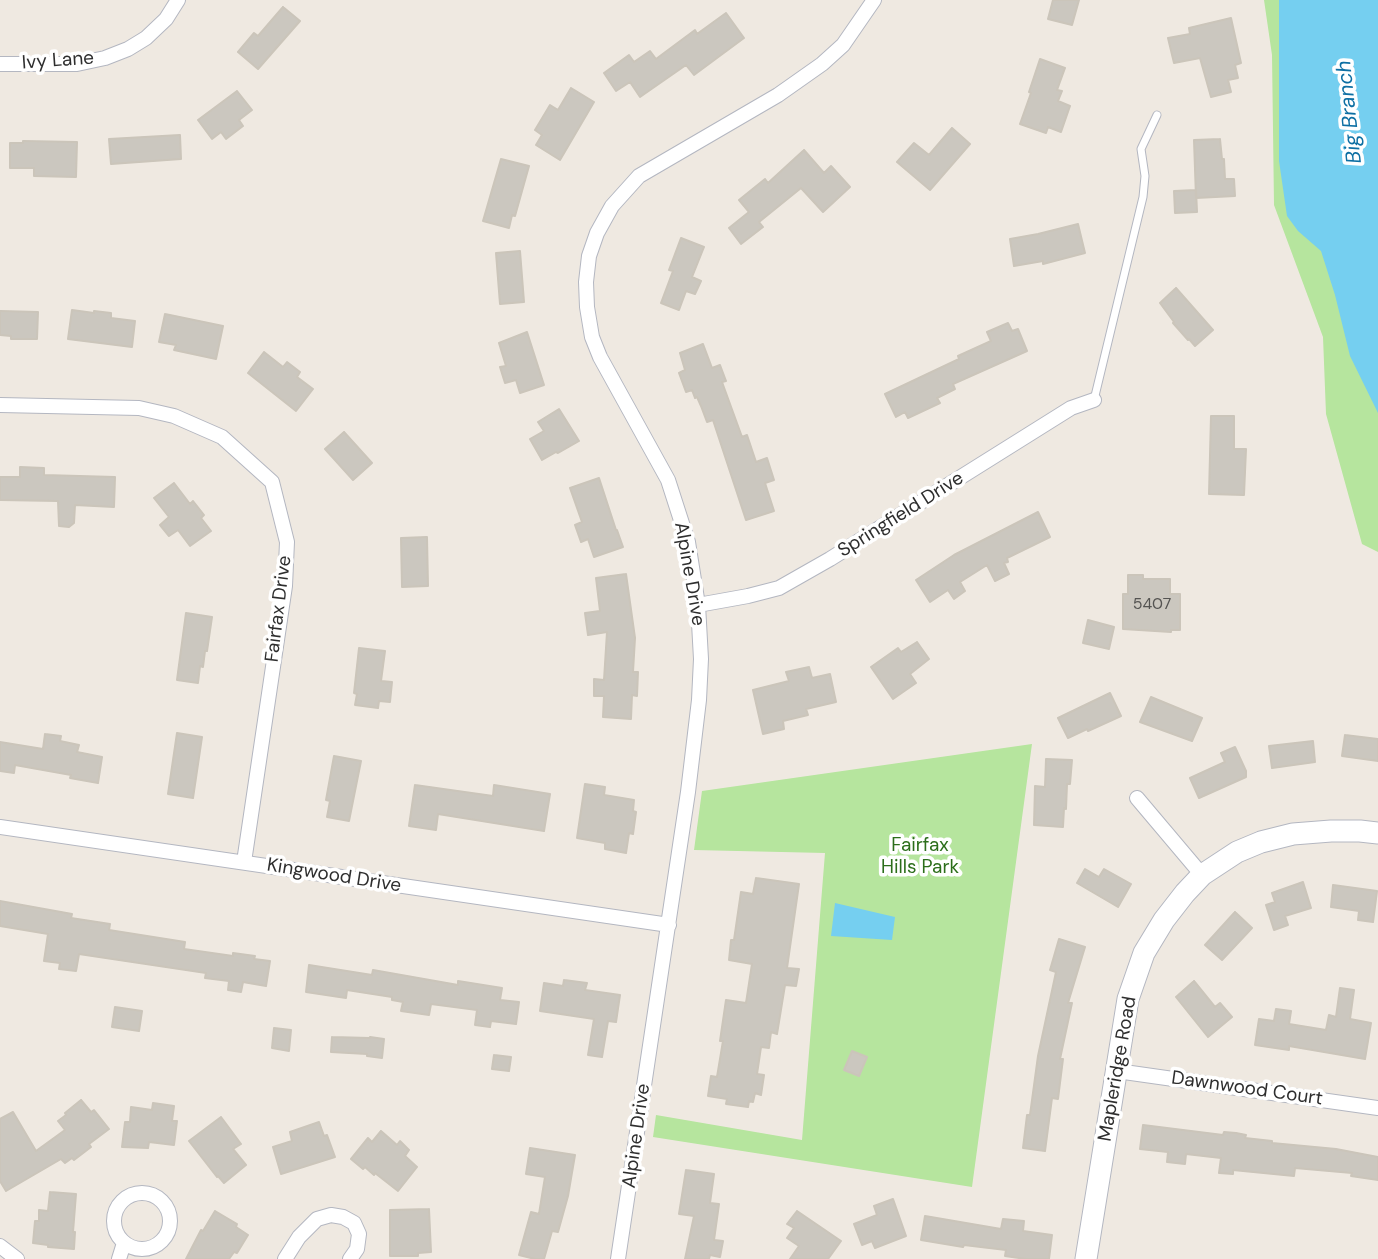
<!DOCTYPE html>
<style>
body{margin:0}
canvas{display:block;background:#efe9e1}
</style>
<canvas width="1378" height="1259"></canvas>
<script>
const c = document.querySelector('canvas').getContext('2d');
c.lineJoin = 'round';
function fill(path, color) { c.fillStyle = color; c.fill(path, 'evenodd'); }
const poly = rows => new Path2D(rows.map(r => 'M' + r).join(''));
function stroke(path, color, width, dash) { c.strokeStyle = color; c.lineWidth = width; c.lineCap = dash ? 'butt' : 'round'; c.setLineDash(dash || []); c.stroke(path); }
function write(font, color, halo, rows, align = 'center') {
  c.font = font + ' "DM Sans",sans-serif'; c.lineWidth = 7; c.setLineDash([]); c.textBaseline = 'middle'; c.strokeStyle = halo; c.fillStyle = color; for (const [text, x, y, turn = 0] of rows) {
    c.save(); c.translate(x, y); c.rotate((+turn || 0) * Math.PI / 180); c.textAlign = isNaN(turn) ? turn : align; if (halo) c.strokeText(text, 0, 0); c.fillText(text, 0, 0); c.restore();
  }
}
const green = poly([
 [1264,0,1378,0,1378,552,1362,544,1326,414,1323,337,1274,205,1272,55],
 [1032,744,972,1187,653,1137,656,1115,802,1140,825,853,694,850,702,791]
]);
const water = poly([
 [1279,0,1378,0,1378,413,1350,356,1335,295,1321,251,1298,231,1287,216,1279,161],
 [835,903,895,917,892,940,831,936]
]);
const building = poly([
 [1053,0,1079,0,1072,25,1048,19,1053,0],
 [283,7,300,21,258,69,238,52,254,33,258,36,283,7],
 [726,13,744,38,694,75,686,65,640,97,630,82,616,91,604,73,629,55,634,62,650,51,656,59,695,30,697,34,726,13],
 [1231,18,1241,63,1235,65,1238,78,1228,80,1231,92,1211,97,1200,58,1174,63,1168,38,1190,34,1189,28,1231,18],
 [1040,59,1065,68,1057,90,1062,91,1058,101,1070,106,1061,132,1048,127,1046,133,1020,124,1031,93,1029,92,1040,59],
 [571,88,594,102,560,160,536,145,542,135,535,130,550,105,558,110,571,88],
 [237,91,252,110,239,120,243,126,226,139,221,132,212,139,198,120,237,91],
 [952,128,970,144,930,190,897,162,914,143,929,155,952,128],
 [180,135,181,159,111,164,109,139,180,135],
 [1220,139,1222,159,1224,159,1225,179,1234,179,1235,196,1196,198,1194,140,1220,139],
 [23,141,77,142,76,177,34,176,34,168,10,168,10,143,23,143,23,141],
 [804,150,824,173,831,166,850,187,823,212,801,188,759,222,763,227,741,244,729,228,749,212,739,200,765,179,768,183,804,150],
 [501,159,529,166,515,216,512,215,509,228,483,221,501,159],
 [1196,190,1197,212,1175,213,1174,191,1196,190],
 [1078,224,1085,253,1043,264,1043,261,1014,266,1010,239,1038,234,1078,224],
 [681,238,704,247,692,277,701,281,695,294,686,291,679,310,661,303,673,271,669,270,681,238],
 [520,251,524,302,500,304,496,253,520,251],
 [1176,288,1213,330,1195,346,1189,339,1188,340,1173,323,1174,322,1160,303,1176,288],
 [72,310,94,313,94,311,111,313,111,318,135,321,132,347,68,339,72,310],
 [0,311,38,312,37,339,11,339,11,336,0,335,0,311],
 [165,314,223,326,216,359,174,350,176,345,159,342,165,314],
 [1008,323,1012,331,1018,329,1027,351,953,384,955,389,937,398,940,403,908,418,905,412,896,417,885,394,959,359,958,356,991,341,987,332,1008,323],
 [527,332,544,385,520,393,516,380,505,383,500,367,506,366,499,343,527,332],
 [703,344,712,368,720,365,726,381,722,382,742,437,747,435,756,462,767,458,774,480,765,483,774,511,746,520,713,420,707,422,701,406,697,397,695,398,692,390,686,392,679,373,685,370,680,353,703,344],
 [264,352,283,367,287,362,300,372,297,377,313,389,296,411,248,373,264,352],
 [559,409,579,441,558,453,556,452,542,460,530,439,544,431,538,422,559,409],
 [1211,416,1234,416,1234,449,1246,449,1244,495,1209,494,1211,416],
 [344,432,372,463,353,480,325,449,344,432],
 [20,467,44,468,44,475,115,477,114,507,75,505,74,523,69,527,59,526,58,501,0,500,0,477,20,477,20,467],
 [599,478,616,530,617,530,623,547,594,557,588,539,581,542,575,525,582,522,570,488,599,478],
 [174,483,190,504,193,501,204,515,201,518,211,531,190,546,178,530,169,536,160,525,169,517,154,498,174,483],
 [1038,512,1050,537,1007,558,1008,562,1004,563,1009,574,995,581,987,565,960,582,965,591,954,599,948,590,930,602,916,580,954,555,1038,512],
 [427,537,428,586,402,587,401,538,427,537],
 [626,574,635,638,633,672,638,672,637,696,632,695,631,719,603,717,604,696,594,696,594,679,604,680,607,632,588,635,585,613,600,611,596,578,626,574],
 [1128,575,1143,575,1143,579,1170,579,1170,594,1180,594,1180,630,1171,630,1171,632,1123,629,1123,594,1128,594,1128,575],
 [186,613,212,617,207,651,205,651,203,667,200,666,198,683,177,680,186,613],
 [1088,620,1114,627,1109,649,1083,643,1088,620],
 [917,642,929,659,910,674,916,683,893,699,871,667,898,648,901,652,917,642],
 [359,648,385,651,381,681,392,682,390,702,379,701,378,708,355,705,357,694,354,693,359,648],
 [809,667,812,678,830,674,836,702,806,709,808,715,783,721,784,729,763,734,753,690,789,681,786,672,809,667],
 [1110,693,1121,716,1088,731,1087,729,1068,738,1058,718,1110,693],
 [1151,697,1202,718,1192,741,1140,722,1151,697],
 [177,733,202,737,193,798,168,794,177,733],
 [45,734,61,736,60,741,79,745,77,752,102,757,98,783,70,778,71,775,15,765,14,773,0,771,0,742,43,749,45,734],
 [1345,735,1378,739,1378,761,1342,756,1345,735],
 [1313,741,1315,762,1272,768,1269,746,1313,741],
 [1235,747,1246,771,1246,777,1199,798,1190,778,1225,762,1221,753,1235,747],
 [334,756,361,761,349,821,327,817,330,801,326,800,334,756],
 [1046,759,1072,760,1070,784,1067,784,1066,809,1064,808,1063,827,1034,825,1035,786,1045,787,1046,759],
 [585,784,605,787,604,795,634,800,633,811,636,812,633,834,629,833,626,853,605,849,605,843,577,838,585,784],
 [415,785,493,796,494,785,550,794,544,831,438,814,436,830,409,826,415,785],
 [1085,869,1099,877,1104,869,1131,884,1118,907,1077,883,1085,869],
 [756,878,799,884,787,968,799,969,796,986,785,985,777,1034,771,1032,769,1048,761,1047,757,1074,764,1075,761,1095,755,1093,753,1102,749,1101,748,1107,726,1104,727,1099,708,1096,711,1076,717,1077,723,1041,720,1041,726,1000,746,1003,752,964,729,960,731,940,734,940,741,892,753,894,756,878],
 [1303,882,1311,908,1285,916,1288,925,1274,930,1266,905,1275,902,1272,893,1303,882],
 [1333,885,1377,891,1373,922,1358,920,1359,911,1331,907,1333,885],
 [0,901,72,914,71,918,110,924,109,930,185,942,184,949,233,956,233,953,255,956,254,959,270,961,266,986,243,982,241,992,228,990,229,981,205,978,206,973,79,954,76,971,59,969,60,963,44,961,48,934,0,926,0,901],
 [1235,912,1252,928,1222,960,1205,945,1235,912],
 [1059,939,1085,947,1068,1003,1072,1003,1060,1059,1063,1059,1058,1099,1052,1098,1045,1151,1023,1148,1027,1115,1030,1115,1038,1056,1056,972,1050,970,1059,939],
 [309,965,372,975,373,970,458,985,458,981,502,988,500,1000,519,1002,516,1024,491,1021,490,1027,475,1025,477,1010,431,1004,429,1015,401,1011,403,1002,392,1000,392,997,347,990,346,998,306,992,309,965],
 [564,980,587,983,585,990,620,995,616,1022,608,1021,602,1057,588,1055,594,1019,540,1011,544,983,563,986,564,980],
 [1194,981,1215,1007,1220,1003,1232,1017,1208,1037,1176,997,1194,981],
 [1340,988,1354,990,1350,1019,1371,1023,1365,1059,1289,1046,1289,1050,1255,1045,1259,1019,1274,1021,1276,1009,1291,1011,1289,1024,1326,1030,1329,1015,1336,1017,1340,988],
 [115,1007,142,1011,139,1031,112,1027,115,1007],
 [274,1028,291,1030,289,1051,272,1048,274,1028],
 [332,1037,370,1038,370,1037,384,1039,382,1058,367,1056,367,1054,331,1052,332,1037],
 [852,1051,867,1057,859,1076,844,1070,852,1051],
 [494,1055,511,1057,509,1071,492,1069,494,1055],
 [81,1100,91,1112,94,1110,109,1129,89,1144,91,1147,74,1160,72,1158,65,1163,61,1159,6,1191,0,1181,0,1119,13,1112,36,1151,65,1130,58,1121,66,1115,65,1113,81,1100],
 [153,1103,174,1106,172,1121,177,1121,174,1145,149,1142,148,1148,122,1147,125,1122,130,1122,131,1107,152,1110,153,1103],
 [221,1117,241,1144,233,1149,246,1165,224,1183,218,1176,217,1177,189,1141,221,1117],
 [319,1122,324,1136,327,1135,335,1157,281,1174,273,1147,292,1141,290,1132,319,1122],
 [1143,1125,1223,1135,1224,1132,1236,1133,1246,1135,1245,1138,1272,1141,1272,1143,1336,1149,1378,1157,1378,1180,1351,1176,1352,1173,1295,1168,1294,1176,1233,1170,1233,1174,1219,1173,1221,1158,1186,1154,1185,1164,1167,1162,1168,1152,1140,1149,1143,1125],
 [381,1131,397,1145,400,1141,409,1150,405,1156,417,1167,398,1191,375,1173,374,1175,365,1167,363,1169,351,1159,368,1138,372,1142,381,1131],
 [530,1148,575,1155,568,1196,558,1232,552,1231,544,1259,535,1259,519,1255,531,1212,539,1214,545,1177,526,1174,530,1148],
 [686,1170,714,1174,710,1203,719,1204,714,1240,723,1241,720,1257,710,1255,709,1259,685,1259,694,1216,679,1214,686,1170],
 [50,1192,76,1194,73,1232,75,1232,74,1249,48,1247,48,1245,33,1243,35,1221,39,1221,39,1210,48,1211,50,1192],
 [893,1199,906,1236,875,1248,872,1241,862,1245,854,1224,877,1215,874,1206,893,1199],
 [429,1209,431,1252,418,1253,418,1256,390,1256,390,1210,429,1209],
 [215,1211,237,1224,236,1227,248,1235,237,1253,234,1252,229,1259,186,1259,201,1230,203,1231,215,1211],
 [797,1211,841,1241,828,1259,790,1259,799,1246,787,1238,794,1228,787,1224,797,1211],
 [925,1216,1001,1229,1003,1219,1024,1221,1023,1231,1052,1235,1049,1259,1026,1259,1005,1256,1006,1250,964,1245,963,1247,921,1240,925,1216]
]);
const lane = poly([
 [1094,400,1143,197,1145,176,1141,149,1157,115]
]);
const street = poly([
 [0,64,77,64,105,58,128,49,146,38,166,19,178,0],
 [0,405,139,408,174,416,222,437,272,482,287,542,285,586,244,862],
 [698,605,748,596,779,588,830,559,1071,408,1094,400],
 [1137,798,1202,875],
 [0,827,669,925],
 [1117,1071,1378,1108],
 '114 1221a28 28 0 1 1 56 0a28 28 0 1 1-56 0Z',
 [0,1246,17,1259],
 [119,1259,124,1243],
 [285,1259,299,1237,317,1219,331,1215,343,1217,354,1223,359,1234,357,1249,350,1259],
 [618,1259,688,792,699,700,701,659,698,605,688,542,668,480,600,357,592,337,587,307,586,282,589,256,597,233,612,206,639,176,778,95,822,64,843,45,874,0]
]);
const secondary = poly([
 [1086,1259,1128,999,1144,953,1164,920,1185,893,1202,875,1237,852,1261,842,1293,834,1331,831,1360,831,1378,833]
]);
const numberNames = [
 ["5407",1152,605]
];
const streetNames = [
 ["Ivy Lane",58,61,-4],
 ["Springfield Drive",901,515,-32],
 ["Alpine Drive",689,574,80],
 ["Fairfax Drive",279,609,-83],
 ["Kingwood Drive",334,876,9],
 ["Mapleridge Road",1118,1069,-80],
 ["Dawnwood Court",1247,1089,8],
 ["Alpine Drive",637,1136,-82]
];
const parkNames = [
 ["Fairfax",920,846],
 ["Hills Park",920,868]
];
const waterNames = [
 ["Big Branch",1350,112,-96]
];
fill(green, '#b6e59e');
fill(water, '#75cff0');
fill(building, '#cbc7bf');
stroke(building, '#cbc5ba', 2);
stroke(lane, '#b4b7c1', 9);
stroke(street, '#b4b7c1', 16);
stroke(secondary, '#b4b7c1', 23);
stroke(lane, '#fff', 7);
stroke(street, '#fff', 14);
stroke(secondary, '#fff', 21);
write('16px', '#555452', null, numberNames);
write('19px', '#2e2e2e', '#fff', streetNames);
write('19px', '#2c6e1b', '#fff', parkNames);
write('italic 21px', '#0d6fa3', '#fff', waterNames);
</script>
